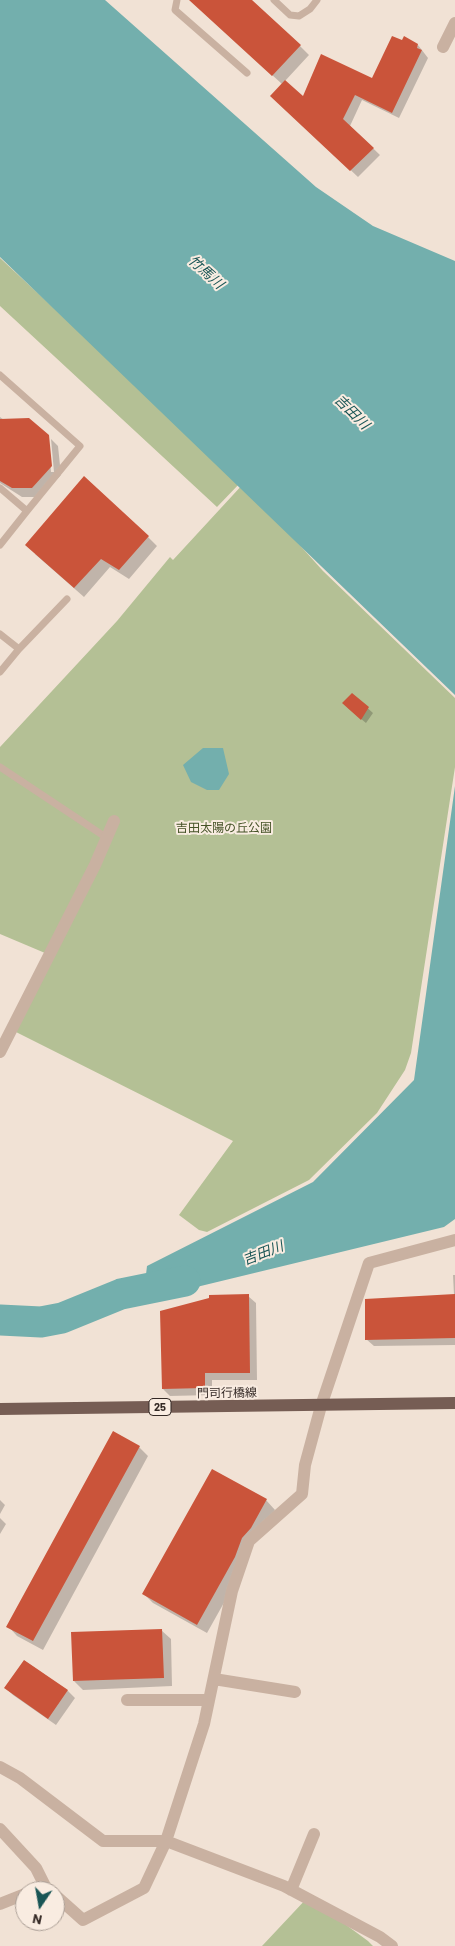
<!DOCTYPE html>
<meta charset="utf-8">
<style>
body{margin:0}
#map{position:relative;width:455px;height:1946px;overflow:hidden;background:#f1e2d5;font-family:Barlow,sans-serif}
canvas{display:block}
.north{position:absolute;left:15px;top:1881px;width:50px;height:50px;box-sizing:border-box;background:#f9ece1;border:1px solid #aa9e95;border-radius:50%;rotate:192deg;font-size:14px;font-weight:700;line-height:20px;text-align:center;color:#332824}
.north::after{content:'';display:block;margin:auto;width:18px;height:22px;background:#195555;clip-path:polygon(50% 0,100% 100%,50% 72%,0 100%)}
</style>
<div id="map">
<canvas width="455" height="1946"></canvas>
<div class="north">N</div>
</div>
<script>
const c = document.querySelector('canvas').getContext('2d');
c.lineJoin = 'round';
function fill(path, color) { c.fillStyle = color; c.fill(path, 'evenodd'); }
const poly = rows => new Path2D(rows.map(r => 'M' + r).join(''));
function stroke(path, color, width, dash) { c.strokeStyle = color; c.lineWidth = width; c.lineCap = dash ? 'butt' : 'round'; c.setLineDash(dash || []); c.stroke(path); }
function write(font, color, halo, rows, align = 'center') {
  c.font = font + ' Barlow,"Noto Sans JP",sans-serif'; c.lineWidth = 4; c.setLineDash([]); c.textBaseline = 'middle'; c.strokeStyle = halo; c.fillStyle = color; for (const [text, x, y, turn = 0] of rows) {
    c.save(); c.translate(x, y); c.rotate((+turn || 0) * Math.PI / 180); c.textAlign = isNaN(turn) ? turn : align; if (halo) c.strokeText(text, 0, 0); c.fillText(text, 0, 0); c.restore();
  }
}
const green = poly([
 [0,258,241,482,217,507,0,306],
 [244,483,323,571,455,698,455,767,411,1053,405,1070,377,1113,309,1180,207,1232,199,1230,179,1215,233,1141,8,1028,45,953,0,934,0,747,117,621,170,557,173,560],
 [308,1897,368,1941,373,1946,262,1946]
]);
const water = poly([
 [0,0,105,0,316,187,373,226,455,261,455,695,0,257],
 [203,748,223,748,229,774,219,790,207,790,191,782,183,765],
 [455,786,455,1219,444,1227,143,1300,147,1266,313,1182,414,1080]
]);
const shadow = poly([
 [198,0,250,0,300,46,309,55,285,81,303,99,372,80,418,45,428,58,399,118,362,100,350,126,380,155,358,177,278,102,282,84,204,13],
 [0,417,4,420,48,436,51,472,54,472,51,439,58,446,61,475,41,497,22,497,0,483],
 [148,537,157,546,129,579,110,567,84,597,35,554],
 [352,694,373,713,366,723,348,708],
 [453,1275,455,1275,455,1354,455,1345,374,1346,366,1339,454,1295],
 [248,1296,256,1303,257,1380,212,1380,212,1395,170,1396,163,1389],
 [139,1447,148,1456,43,1650,17,1636,8,1626],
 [212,1471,266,1500,275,1510,250,1547,244,1567,207,1633,153,1603,144,1594],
 [0,1500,5,1505,0,1514],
 [0,1518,6,1524,0,1534],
 [161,1630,171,1639,172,1686,83,1690,74,1681],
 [25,1661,68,1691,75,1698,56,1725,13,1695,6,1688]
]);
const river = poly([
 [0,1320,41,1322,62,1318,121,1294,185,1281]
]);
const building = poly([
 [189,0,252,0,301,45,272,76],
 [392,36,402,40,404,36,418,44,417,48,422,50,392,113,355,95,343,119,374,148,350,171,270,96,285,80,303,96,321,54,372,78],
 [29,418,49,435,52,466,32,488,12,488,0,481,0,419],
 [84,476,149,536,119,570,101,559,74,588,25,545],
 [352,693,369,707,361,720,342,703],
 [249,1294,250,1373,205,1373,205,1388,162,1389,160,1311,209,1298,209,1295],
 [455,1294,455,1338,365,1340,365,1299],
 [113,1431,140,1446,33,1641,6,1627],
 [212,1469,267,1499,251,1528,242,1538,235,1557,197,1625,142,1594],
 [162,1629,164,1678,73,1681,71,1632],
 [24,1660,68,1690,48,1719,4,1688]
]);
const service = poly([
 [177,0,175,10,247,73],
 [274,0,290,15,299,16,310,9,317,0],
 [0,375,80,446,27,511],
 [0,488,27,511,0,545],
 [0,634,19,649],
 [0,672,19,649,67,599],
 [0,767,107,838]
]);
const minor = poly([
 [443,47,455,23],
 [0,1052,95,865,114,821],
 [214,1679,295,1692],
 [127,1700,209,1700],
 [0,1767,20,1778,103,1841,166,1841,284,1886,380,1937,392,1946],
 [0,1829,36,1868,45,1886],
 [291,1890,314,1834],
 [55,1895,83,1920,144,1888,166,1841,204,1724,232,1591,249,1541,302,1494,305,1465,321,1406,369,1263,455,1240],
 [0,1904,25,1894]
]);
const primary = poly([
 [0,1409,455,1403]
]);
const shields = [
 [160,1407,22]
];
const shieldNames = [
 ["25",160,1407]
];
const parkNames = [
 ["吉田太陽の丘公園",224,828]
];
const streetNames = [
 ["門司行橋線",227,1393,-1]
];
const waterNames = [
 ["竹馬川",206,272,42],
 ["吉田川",352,412,45],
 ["吉田川",263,1253,-21]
];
fill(green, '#b4c095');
fill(water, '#73afad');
fill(shadow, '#0003');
stroke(river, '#73afad', 31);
fill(building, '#ca543a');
stroke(service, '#c9b1a1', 7);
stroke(minor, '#c9b1a1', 12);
stroke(primary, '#765d54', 12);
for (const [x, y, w] of shields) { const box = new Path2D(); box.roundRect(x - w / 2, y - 8.5, w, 17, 4); c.fillStyle = '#f9ece1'; c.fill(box); stroke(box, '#332824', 1); }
write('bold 11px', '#332824', null, shieldNames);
write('12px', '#455227', '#f9ece1', parkNames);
write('12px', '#332824', '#f9ece1', streetNames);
write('italic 14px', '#195555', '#f9ece1', waterNames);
</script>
